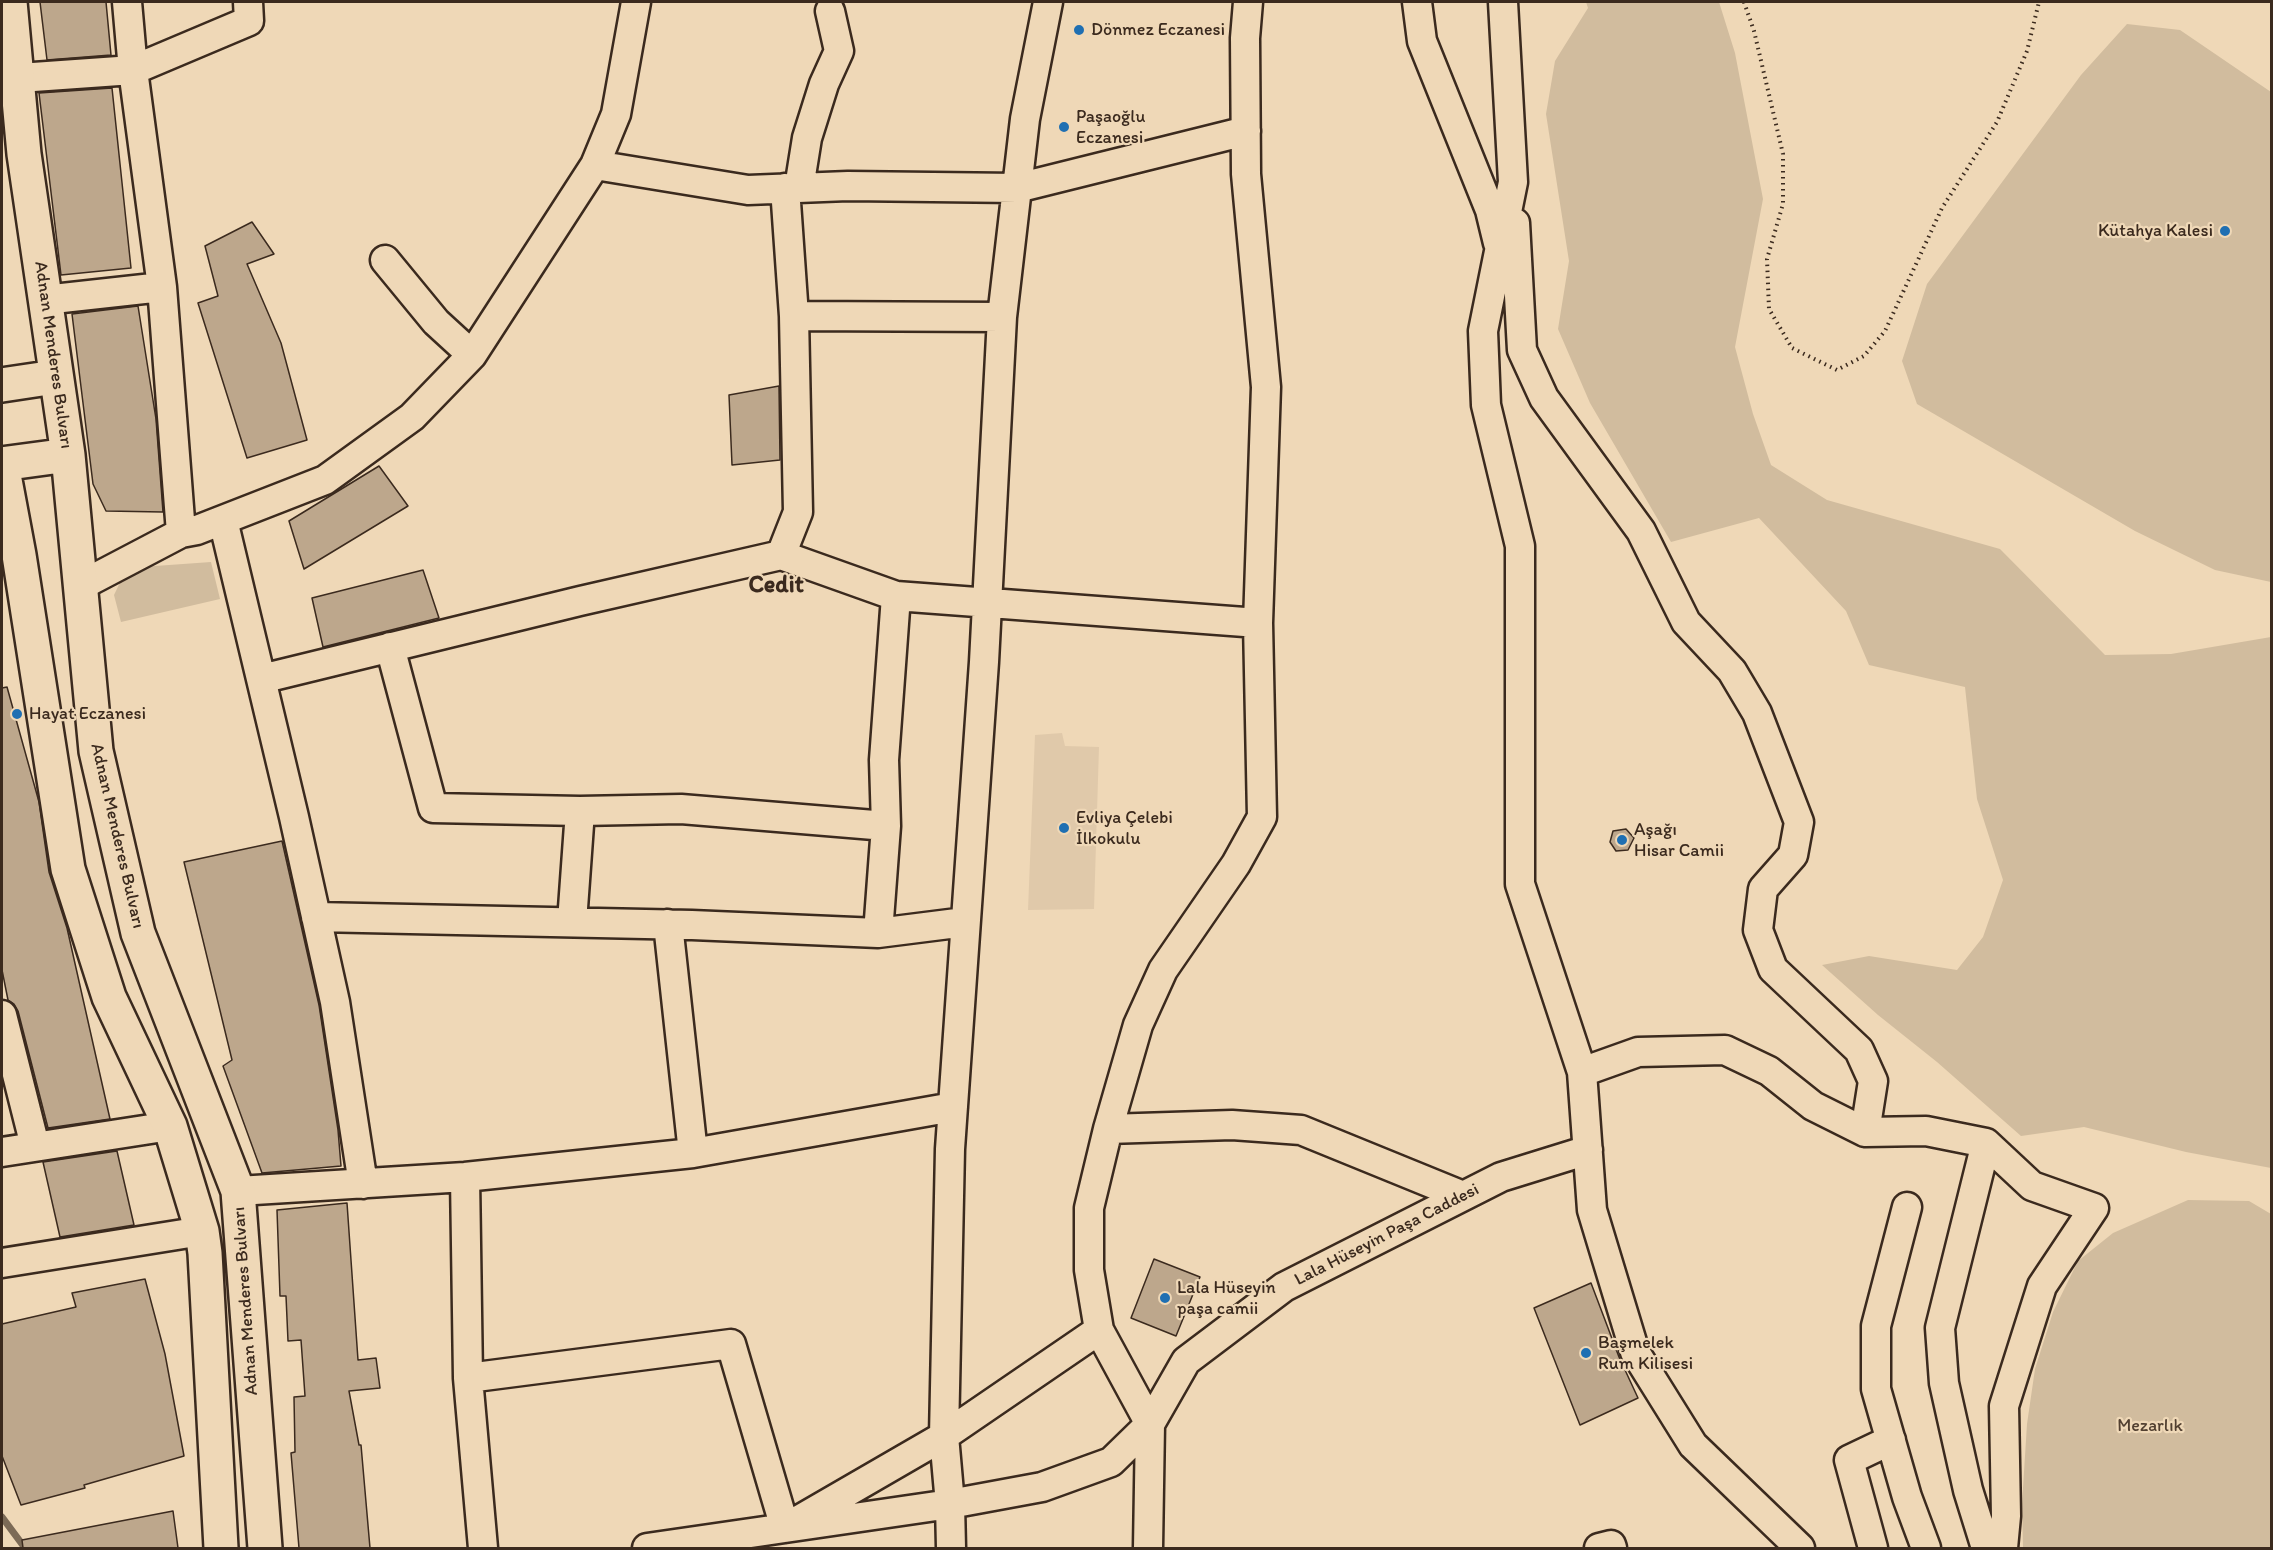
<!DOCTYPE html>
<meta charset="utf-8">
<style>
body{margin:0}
#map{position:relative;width:2273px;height:1550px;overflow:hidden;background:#efd8b7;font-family:Itim,sans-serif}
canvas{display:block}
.frame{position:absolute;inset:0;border:3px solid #3b2a1e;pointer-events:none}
</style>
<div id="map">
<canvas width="2273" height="1550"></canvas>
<div class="frame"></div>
</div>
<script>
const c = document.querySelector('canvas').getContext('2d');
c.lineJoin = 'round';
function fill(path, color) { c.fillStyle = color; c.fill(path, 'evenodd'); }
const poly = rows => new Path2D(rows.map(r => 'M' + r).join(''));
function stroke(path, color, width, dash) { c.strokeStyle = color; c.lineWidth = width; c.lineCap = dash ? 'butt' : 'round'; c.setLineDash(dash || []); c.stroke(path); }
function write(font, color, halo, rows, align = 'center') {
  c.font = font + ' Itim,sans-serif'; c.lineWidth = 4.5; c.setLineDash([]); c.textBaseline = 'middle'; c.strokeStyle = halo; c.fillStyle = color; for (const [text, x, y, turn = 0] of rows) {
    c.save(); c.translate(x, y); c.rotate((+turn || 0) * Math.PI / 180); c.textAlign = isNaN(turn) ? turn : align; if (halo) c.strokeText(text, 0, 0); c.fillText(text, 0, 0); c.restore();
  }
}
const built = poly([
 [1062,733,1065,746,1099,747,1094,909,1028,910,1035,735]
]);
const green = poly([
 [1586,2,1719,2,1735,53,1763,199,1735,347,1753,414,1771,465,1827,500,2000,549,2105,655,2171,654,2271,637,2271,1168,2186,1152,2084,1127,2021,1136,1937,1062,1878,1015,1822,965,1869,956,1957,970,1983,937,2003,880,1977,799,1965,687,1869,665,1846,611,1759,518,1671,542,1590,403,1558,329,1569,261,1546,114,1555,61,1588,8],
 [2127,24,2180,30,2271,92,2271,582,2215,570,2135,531,1917,404,1902,361,1927,284,2081,75],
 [211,562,220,599,121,622,114,595,127,568],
 [2188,1200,2249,1201,2271,1214,2271,1548,2023,1548,2022,1504,2027,1424,2035,1369,2053,1312,2078,1261,2113,1233]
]);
const stream = poly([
 [2,1517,25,1548]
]);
const building = poly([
 [40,2,106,2,111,55,47,60,40,2],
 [112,88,131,268,61,275,39,93,112,88],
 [252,222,274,254,247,264,281,343,307,440,247,458,198,303,218,296,205,246,252,222],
 [138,306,156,419,163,512,106,511,93,484,72,314,138,306],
 [779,386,780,460,732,465,729,395,779,386],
 [379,466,408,506,304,569,289,521,379,466],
 [423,570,439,618,323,647,312,598,423,570],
 [7,687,39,802,49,872,67,928,110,1119,48,1128,18,1011,14,1004,8,1000,2,970,2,688,7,687],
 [1626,829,1634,838,1628,850,1616,851,1610,842,1613,831,1626,829],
 [282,841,319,1005,338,1130,341,1166,262,1173,223,1066,232,1060,184,862,282,841],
 [117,1151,134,1225,60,1237,43,1162,117,1151],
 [347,1203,358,1360,376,1358,380,1388,349,1391,359,1445,361,1445,370,1548,299,1548,291,1453,295,1452,294,1397,305,1396,301,1340,288,1341,286,1296,280,1296,277,1210,347,1203],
 [1154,1259,1200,1277,1176,1336,1131,1318,1154,1259],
 [145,1279,165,1354,184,1456,84,1485,85,1488,21,1505,2,1456,2,1324,76,1307,72,1293,145,1279],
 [1591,1283,1619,1357,1638,1398,1580,1425,1534,1308,1591,1283],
 [173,1511,178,1548,23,1548,22,1540,173,1511]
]);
const path = poly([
 [1744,2,1754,31,1783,154,1783,204,1767,259,1769,309,1792,348,1837,370,1864,356,1885,331,1942,208,1997,122,2027,51,2039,2]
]);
const minor = poly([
 [127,2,133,70,162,287,181,533],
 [1417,2,1422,41,1490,210,1498,243],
 [1503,2,1513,182,1483,331,1486,405,1520,546,1520,884,1582,1072,1592,1210,1635,1352,1693,1445,1800,1548],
 [19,78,133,70,249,21,248,2],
 [595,165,748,190,848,186,1017,188,1246,131],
 [799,188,807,138,824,84,839,51,830,11],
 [1515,223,1522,350,1544,398,1641,531,1686,622,1732,671,1757,713,1799,822,1793,855,1763,889,1758,930,1773,969,1859,1050,1873,1081,1865,1132],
 [385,260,436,322,472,355],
 [44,300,162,287],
 [794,316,1002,317],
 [223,520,294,817,335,1002,363,1184],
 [781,555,798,512,794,316,785,188],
 [80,586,181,533,197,530,325,480,412,417,472,355,595,165,616,114,636,2],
 [390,647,433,808,580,811,681,809,886,826],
 [261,679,580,601,781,555,896,596,1258,623],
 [316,917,692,925,878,933,965,922],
 [572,922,580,811],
 [668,924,693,1153],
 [878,933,886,826,884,760,896,596],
 [2,1015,35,1146],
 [1582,1072,1638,1052,1725,1050,1769,1071,1813,1106,1865,1132,1926,1131,1986,1143,2032,1186,2094,1208,2042,1286,2004,1406,2006,1516,2003,1548],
 [1108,1129,1232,1125,1301,1130,1463,1196],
 [2,1152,170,1126],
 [465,1177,468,1378,483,1548],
 [238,1191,465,1177,693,1153,953,1107],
 [1907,1207,1876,1326,1876,1389,1907,1497,1926,1548],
 [2,1263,202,1231],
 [468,1378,731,1344,785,1528,950,1504,1042,1487,1111,1462,1150,1424,1099,1330,1089,1270,1089,1208,1108,1129,1138,1025,1163,970,1236,864,1262,817,1258,623,1266,387,1246,174,1245,38,1248,2],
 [647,1548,785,1528,944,1436,1099,1330],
 [951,1548,950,1504,944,1436,950,1149,984,662,1002,317,1025,119,1048,2],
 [1148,1548,1150,1424,1186,1361,1284,1287,1501,1177,1588,1150],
 [1599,1548,1611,1545,1612,1548],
 [1873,1548,1849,1460,1891,1440],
 [1986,1548,1968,1490,1944,1383,1940,1328,1986,1143]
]);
const major = poly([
 [10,2,24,154,68,455,96,751,138,933,238,1191,265,1548],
 [2,385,55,377],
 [2,464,19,555,68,869,109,997,170,1126,202,1231,205,1253,221,1548],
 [2,464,68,455]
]);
const markers = [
 [1079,30,6,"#1f6fb2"],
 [1064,127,6,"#1f6fb2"],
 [2225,231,6,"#1f6fb2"],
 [17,714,6,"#1f6fb2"],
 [1064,828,6,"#1f6fb2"],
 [1622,840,6,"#1f6fb2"],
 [1165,1298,6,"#1f6fb2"],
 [1586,1353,6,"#1f6fb2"]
];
const poiNames = [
 ["Dönmez Eczanesi",1091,30],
 ["Paşaoğlu",1076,117],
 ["Eczanesi",1076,138],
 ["Kütahya Kalesi",2213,231,"right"],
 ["Hayat Eczanesi",29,714],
 ["Evliya Çelebi",1076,818],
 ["İlkokulu",1076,839],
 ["Aşağı",1634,830],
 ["Hisar Camii",1634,851],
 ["Lala Hüseyin",1177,1288],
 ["paşa camii",1177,1309],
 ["Başmelek",1598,1343],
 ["Rum Kilisesi",1598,1364]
];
const streetNames = [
 ["Adnan Menderes Bulvarı",53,355,82],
 ["Adnan Menderes Bulvarı",117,836,77],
 ["Lala Hüseyin Paşa Caddesi",1387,1235,-27],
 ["Adnan Menderes Bulvarı",246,1301,-94]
];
const parkNames = [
 ["Mezarlık",2150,1426]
];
const districtNames = [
 ["Cedit",776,586]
];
fill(built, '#e0c9aa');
fill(green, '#d1bc9e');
stroke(stream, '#7c6a56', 7);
fill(building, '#bda78c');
stroke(building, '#3b2a1e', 1.5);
stroke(minor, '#3b2a1e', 33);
stroke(major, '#3b2a1e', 38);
stroke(path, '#3b2a1e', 4, [1.5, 4.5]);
stroke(minor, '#efd8b7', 28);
stroke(major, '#efd8b7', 33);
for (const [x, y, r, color] of markers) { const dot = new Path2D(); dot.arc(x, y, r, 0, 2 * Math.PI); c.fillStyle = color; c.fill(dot); stroke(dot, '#efd8b7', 2); }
write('18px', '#3b2a1e', '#efd8b7', poiNames, 'left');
write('18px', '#3b2a1e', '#efd8b7', streetNames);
write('18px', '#524031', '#efd8b7', parkNames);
write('bold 24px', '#3b2a1e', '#efd8b7', districtNames);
</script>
